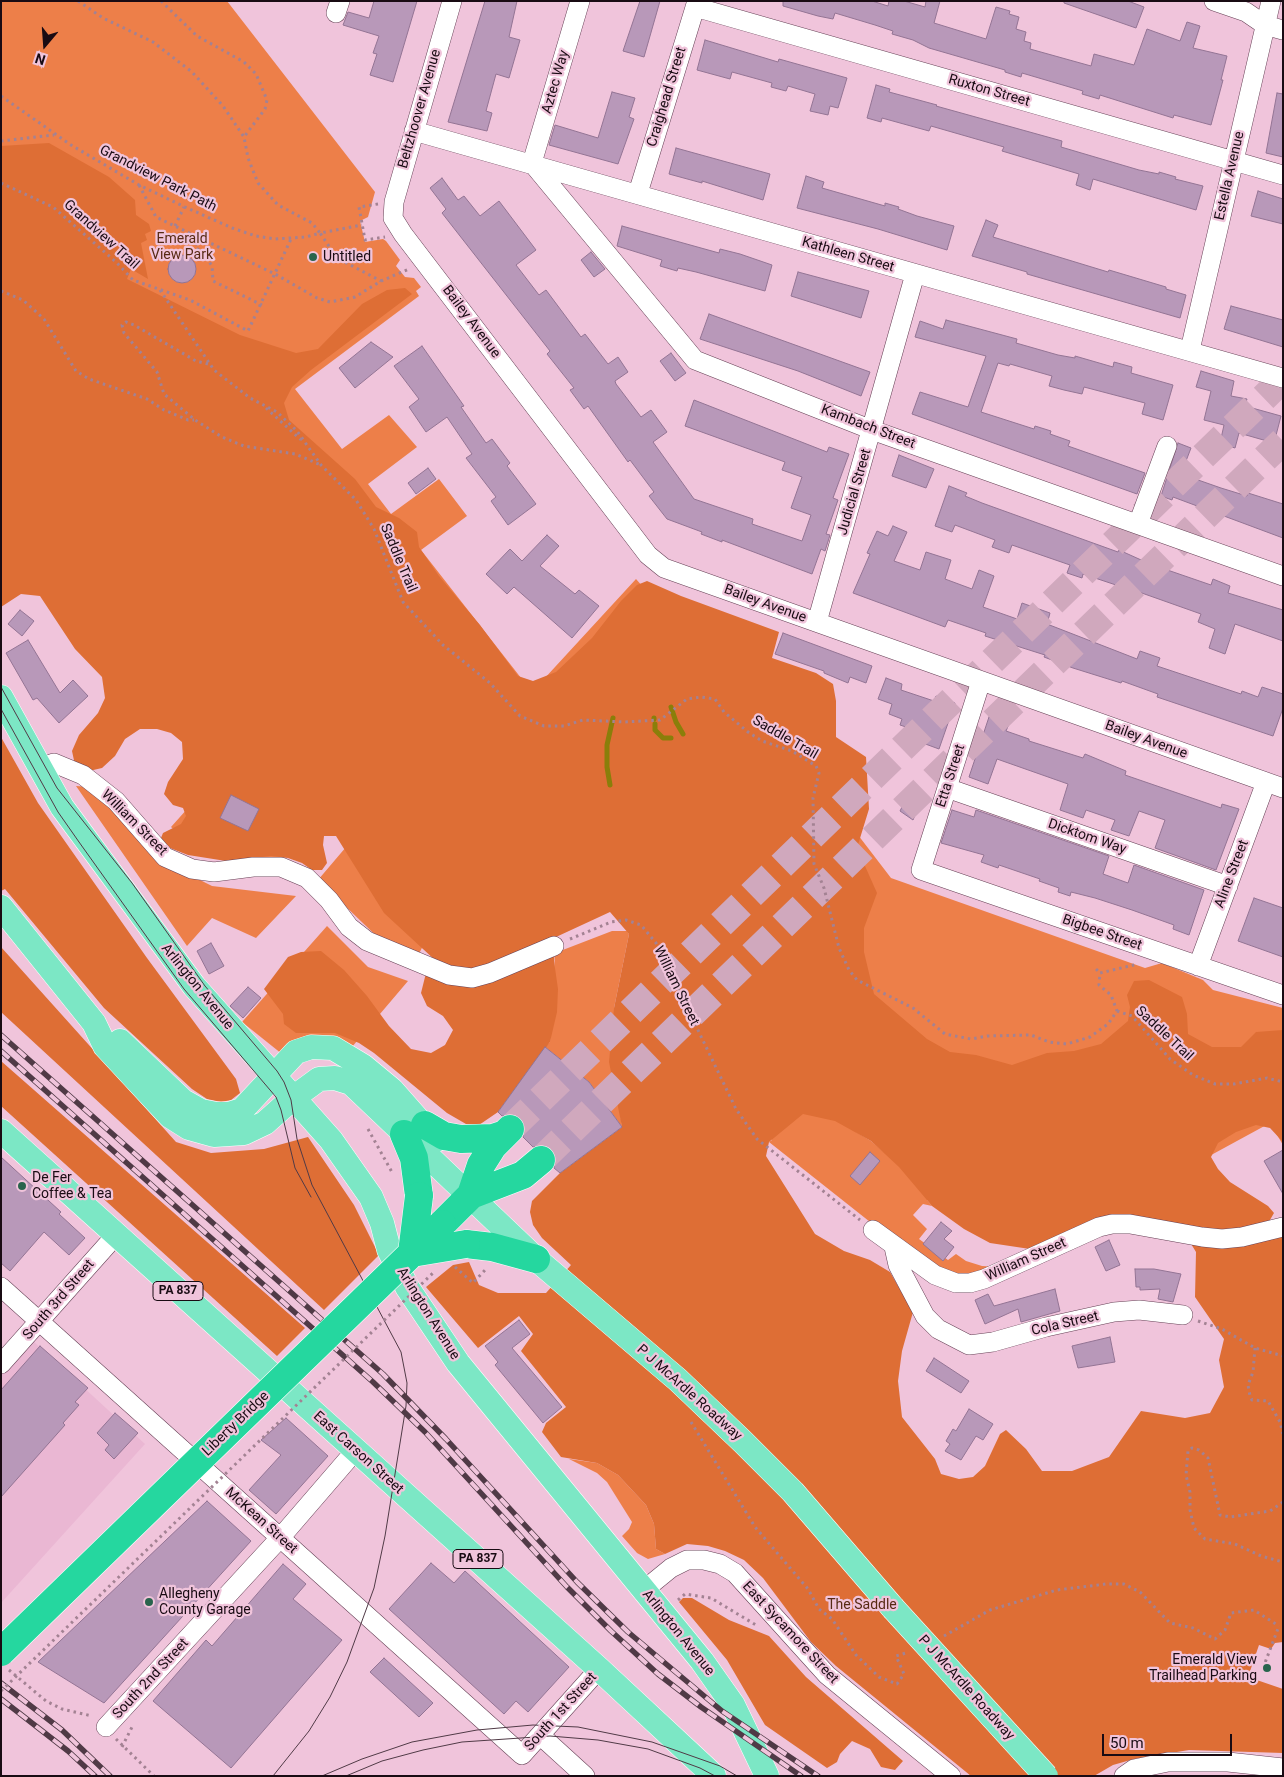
<!DOCTYPE html>
<style>
body{margin:0}
#map{position:relative;width:1284px;height:1777px;overflow:hidden;background:#f0c4db;font-family:Roboto,sans-serif}
canvas{display:block}
.frame{position:absolute;inset:0;border:2px solid #190b13;pointer-events:none}
.north{position:absolute;left:20px;top:20px;width:50px;height:50px;-webkit-text-stroke:4px #f0c4db;paint-order:stroke;rotate:198deg;font-size:14px;font-weight:700;line-height:20px;text-align:center;color:#190b13}
.north::after{content:'';display:block;margin:auto;width:18px;height:22px;background:#190b13;clip-path:polygon(50% 0,100% 100%,50% 72%,0 100%)}
.scale{position:absolute;left:1102px;top:1734px;width:130px;height:22px;box-sizing:border-box;border:2px solid #190b13;border-top:0;padding-left:6px;font-size:15px;line-height:18px;white-space:nowrap;color:#190b13;-webkit-text-stroke:4px #f0c4db;paint-order:stroke}
</style>
<div id="map">
<canvas width="1284" height="1777"></canvas>
<div class="frame"></div>
<div class="north">N</div>
<div class="scale">50 m</div>
</div>
<script>
const c = document.querySelector('canvas').getContext('2d');
c.lineJoin = 'round';
function fill(path, color) { c.fillStyle = color; c.fill(path, 'evenodd'); }
const poly = rows => new Path2D(rows.map(r => 'M' + r).join(''));
function stroke(path, color, width, dash) { c.strokeStyle = color; c.lineWidth = width; c.lineCap = dash ? 'butt' : 'round'; c.setLineDash(dash || []); c.stroke(path); }
function write(font, color, halo, rows, align = 'center') {
  c.font = font + ' Roboto,sans-serif'; c.lineWidth = 4.5; c.setLineDash([]); c.textBaseline = 'middle'; c.strokeStyle = halo; c.fillStyle = color; for (const [text, x, y, turn = 0] of rows) {
    c.save(); c.translate(x, y); c.rotate((+turn || 0) * Math.PI / 180); c.textAlign = isNaN(turn) ? turn : align; if (halo) c.strokeText(text, 0, 0); c.fillText(text, 0, 0); c.restore();
  }
}
const built = poly([
 [31,1339,145,1444,1,1603,1,1374]
]);
const green = poly([
 [1,1,227,1,375,192,368,217,360,221,365,242,383,239,386,241,400,260,396,266,405,277,414,278,421,287,416,291,419,296,295,389,342,449,389,415,417,447,368,484,391,514,439,479,467,516,421,550,532,692,636,579,832,801,891,878,1145,968,1162,963,1203,980,1213,990,1283,1008,1283,1145,1270,1123,1191,1166,927,1200,932,1206,923,1204,913,1215,927,1229,919,1239,948,1260,956,1254,966,1261,982,1266,997,1267,980,1275,949,1275,884,1233,769,1142,772,1140,658,924,470,849,417,958,389,948,318,880,414,767,386,742,274,868,226,864,355,716,185,840,171,827,239,751,1,461],
 [927,1106,886,1154,871,1141,856,1132],
 [76,786,91,787,178,869,212,886,296,896,256,938,212,918,187,946],
 [327,926,368,967,408,981,346,1054,287,1058,242,1022],
 [612,931,627,931,629,934,614,1008,618,1097,622,1127,589,1082,545,1047,550,1042,555,953],
 [569,1459,597,1463,618,1475,646,1505,654,1524,656,1549,665,1554,648,1559,637,1553,622,1536,629,1529,632,1522,607,1482,597,1473]
]);
const forest = poly([
 [49,143,109,177,135,200,136,215,149,224,151,231,145,234,147,240,141,243,148,279,131,269,127,279,240,335,296,353,318,349,362,304,387,290,405,288,412,294,311,370,292,387,284,403,289,420,355,479,376,507,399,518,417,532,419,547,439,576,480,625,518,676,533,681,556,672,592,638,621,601,637,585,647,581,681,596,779,632,772,658,816,673,833,684,836,701,836,737,866,757,869,809,857,848,877,893,864,928,864,952,874,994,927,1039,950,1052,976,1055,1012,1065,1047,1053,1074,1051,1101,1044,1128,1021,1130,1007,1127,995,1134,981,1149,980,1182,997,1187,1014,1188,1034,1212,1047,1241,1047,1256,1032,1283,1030,1283,1142,1270,1128,1256,1125,1236,1132,1218,1143,1211,1157,1218,1169,1230,1182,1268,1206,1274,1213,1267,1225,1283,1236,1283,1642,1275,1643,1271,1649,1259,1645,1248,1677,1283,1689,1283,1753,1189,1750,1134,1759,1113,1765,1094,1776,971,1776,836,1666,811,1642,763,1578,744,1560,725,1551,708,1546,687,1544,665,1554,656,1549,654,1524,646,1505,618,1475,597,1463,561,1457,542,1432,546,1423,566,1407,521,1351,533,1334,519,1316,478,1348,426,1287,453,1265,469,1262,479,1285,498,1293,546,1293,571,1265,542,1238,533,1225,530,1212,532,1201,560,1173,622,1127,609,1062,614,1008,629,934,610,912,556,937,554,961,558,989,557,1012,550,1042,498,1112,479,1125,466,1124,447,1113,374,1053,359,1043,335,1033,296,1033,284,1024,283,1014,264,989,288,957,301,952,321,951,344,970,367,996,389,1026,411,1049,431,1053,445,1045,453,1030,443,1016,427,1006,421,993,426,973,436,961,384,913,336,836,324,836,323,845,327,863,322,870,312,870,302,863,288,858,271,856,226,861,188,855,170,848,161,838,163,833,181,824,186,816,183,808,173,805,164,794,168,782,183,759,182,742,171,733,157,729,140,729,125,739,115,756,102,768,89,771,75,765,72,751,79,735,98,713,105,698,102,677,75,649,40,596,21,594,1,607,1,146],
 [803,1114,835,1121,871,1141,899,1167,932,1206,964,1229,990,1243,1030,1249,1129,1220,1182,1229,1196,1252,1195,1297,1224,1339,1219,1360,1224,1387,1210,1413,1185,1418,1141,1411,1109,1457,1072,1471,1042,1471,1026,1449,1006,1430,1000,1434,985,1466,973,1477,959,1479,941,1474,935,1459,902,1417,898,1381,902,1351,913,1312,890,1272,870,1260,844,1251,815,1234,766,1156,769,1142],
 [1,737,38,803,147,958,236,1079,240,1093,231,1100,221,1102,207,1099,192,1089,104,1008,5,889,1,891],
 [1,947,176,1142,211,1153,264,1149,308,1137,354,1205,379,1255,324,1310,1,1012],
 [1,1061,305,1328,277,1356,1,1106],
 [683,1598,692,1598,729,1620,769,1636,806,1677,903,1761,895,1770,881,1767,870,1749,852,1741,840,1754,837,1762,827,1768,765,1725,727,1660,679,1602]
]);
const stream = poly([
 [671,707,676,722,683,734],
 [654,718,654,719],
 [655,724,655,730,663,738,671,738],
 [610,785,607,767,607,745,613,718]
]);
const building = poly([
 [374,1,417,1,393,82,370,75,377,54,373,53,379,36,343,25,348,12,369,18,374,1],
 [485,1,517,1,509,37,520,40,509,78,496,74,486,111,492,113,487,131,448,122,485,1],
 [640,1,660,1,644,57,623,51,640,1],
 [783,1,872,1,888,6,889,1,904,1,925,7,926,1,940,1,934,23,986,39,996,7,1010,11,1009,14,1019,17,1016,29,1026,32,1024,41,1031,43,1030,49,1091,66,1094,54,1134,65,1147,29,1180,41,1187,22,1200,26,1193,48,1227,56,1221,80,1223,80,1211,125,1174,115,1173,118,1100,95,1099,99,1082,94,1083,91,1022,73,1021,77,1005,72,1005,70,929,48,913,40,892,34,893,31,875,25,835,13,833,19,818,16,783,6,783,1],
 [1064,1,1128,1,1144,7,1136,28,1064,3,1064,1],
 [705,40,778,62,779,59,847,78,838,108,830,106,828,115,810,111,815,94,788,86,786,91,771,87,772,83,732,72,730,79,697,70,705,40],
 [876,85,890,89,889,92,937,105,936,106,1062,141,1061,147,1139,170,1159,174,1159,172,1176,177,1175,179,1203,186,1196,210,1093,179,1090,190,1076,185,1079,174,1002,151,1004,147,931,126,929,131,882,118,881,122,867,118,876,85],
 [612,92,635,98,629,117,634,119,618,164,549,145,555,125,598,138,612,92],
 [1277,93,1283,94,1283,157,1266,153,1277,93],
 [676,148,770,174,763,200,702,181,702,183,669,174,676,148],
 [806,176,824,182,822,188,885,206,885,203,899,207,898,209,917,216,954,226,947,250,878,229,797,208,806,176],
 [442,178,458,200,464,196,480,216,499,201,536,250,516,265,539,295,546,290,581,337,585,334,608,364,618,357,628,372,615,381,616,384,641,417,651,410,667,432,653,442,694,499,753,519,752,524,802,541,811,515,791,508,802,477,782,470,785,462,685,426,694,400,827,452,829,447,849,454,833,498,838,500,826,534,830,535,825,551,821,549,812,574,722,540,722,542,701,534,702,532,667,519,649,496,654,492,630,460,628,462,588,406,584,409,570,390,574,388,547,354,550,351,442,213,446,209,430,188,442,178],
 [1258,191,1283,199,1283,224,1251,216,1258,191],
 [986,220,998,225,993,237,1108,272,1109,270,1166,287,1166,289,1186,295,1180,318,1027,274,1027,272,972,256,986,220],
 [622,226,719,253,720,249,740,254,772,265,765,291,696,272,678,268,677,271,660,266,662,260,617,246,622,226],
 [591,252,605,269,594,277,581,260,591,252],
 '168 269a14 14 0 1 1 28 0a14 14 0 1 1-28 0Z',
 [798,272,869,291,861,318,791,296,798,272],
 [1231,306,1283,320,1283,347,1224,329,1231,306],
 [709,314,870,372,861,396,798,371,700,339,709,314],
 [946,320,1017,339,1016,343,1058,355,1075,358,1075,356,1113,367,1114,362,1132,367,1131,373,1173,385,1163,420,1142,414,1145,403,1084,387,1082,394,1064,390,1049,386,1052,376,1010,364,1009,366,998,363,981,412,1034,429,1035,426,1051,431,1050,434,1070,441,1068,446,1145,473,1137,494,912,414,920,392,968,407,986,356,915,337,920,321,943,329,946,320],
 [371,342,393,357,355,388,339,368,371,342],
 [422,346,464,406,461,407,486,443,492,439,510,463,507,466,536,504,508,525,491,501,496,497,466,458,472,454,447,417,426,432,409,407,419,399,394,366,422,346],
 [671,353,686,373,675,381,660,361,671,353],
 [1201,371,1234,381,1231,396,1247,399,1245,406,1281,416,1274,443,1239,433,1235,448,1220,443,1224,425,1204,420,1211,391,1196,387,1201,371],
 [1178,443,1191,448,1181,474,1221,488,1247,496,1248,493,1283,504,1283,538,1173,497,1172,500,1161,496,1178,443],
 [899,455,934,469,926,488,892,476,899,455],
 [428,468,436,479,416,494,408,483,428,468],
 [949,486,967,493,965,496,982,503,1118,552,1119,550,1150,564,1211,585,1213,579,1230,586,1228,593,1283,610,1283,641,1235,624,1225,654,1209,648,1215,629,1198,622,1201,614,1122,586,1122,587,1083,574,1082,578,1067,573,1070,565,1012,545,1009,553,992,547,995,540,955,525,952,532,935,526,949,486],
 [893,526,907,532,894,561,920,570,926,552,951,560,945,579,972,589,979,570,994,576,983,607,1017,619,1022,603,1050,613,1047,624,1137,659,1140,651,1160,658,1157,666,1241,694,1242,691,1258,697,1262,687,1283,694,1283,708,1273,736,1157,697,1158,694,1122,681,1121,683,1073,668,1044,657,1045,655,985,636,986,633,948,620,945,627,853,593,870,554,867,553,877,531,888,536,893,526],
 [547,535,559,546,540,566,575,594,579,590,599,606,572,638,514,587,507,594,486,574,510,549,522,561,547,535],
 [20,610,34,621,22,636,8,624,20,610],
 [783,633,872,666,866,683,850,677,848,683,824,673,824,671,775,654,783,633],
 [28,640,60,693,73,680,88,696,59,723,37,698,33,700,6,653,28,640],
 [886,678,902,684,901,690,934,701,936,696,955,703,939,749,920,742,924,733,900,725,902,719,889,714,892,704,878,699,886,678],
 [989,717,1009,724,1006,731,1029,739,1029,741,1083,758,1085,754,1126,771,1125,775,1221,808,1222,804,1239,809,1216,870,1155,848,1165,820,1139,811,1129,836,1111,830,1115,820,1086,810,1083,818,1060,810,1068,784,997,759,988,784,969,777,989,717],
 [231,795,259,809,248,831,220,818,231,795],
 [907,797,919,805,913,820,900,811,907,797],
 [952,810,974,817,976,810,1109,856,1103,874,1128,883,1134,865,1204,890,1189,935,1173,929,1174,925,1132,910,1095,898,1071,892,1070,896,1058,892,1059,888,1039,881,1040,879,999,865,998,868,981,862,984,855,941,843,952,810],
 [1254,898,1283,908,1283,957,1238,941,1254,898],
 [211,943,224,966,209,974,197,951,211,943],
 [248,987,261,998,243,1018,230,1006,248,987],
 [545,1047,589,1082,622,1127,560,1173,554,1168,556,1158,553,1150,546,1145,533,1147,523,1137,525,1125,521,1118,514,1114,502,1116,498,1112,545,1047],
 [1283,1150,1283,1194,1264,1161,1283,1150],
 [870,1152,880,1161,860,1185,850,1176,870,1152],
 [1,1157,61,1212,59,1214,85,1238,69,1255,44,1232,10,1271,1,1263,1,1157],
 [941,1222,952,1231,944,1239,954,1247,943,1261,923,1244,941,1222],
 [1109,1240,1120,1265,1106,1271,1095,1247,1109,1240],
 [1135,1269,1154,1269,1181,1274,1173,1302,1158,1299,1160,1289,1140,1290,1140,1287,1136,1287,1135,1269],
 [1055,1289,1060,1311,1021,1322,1018,1309,985,1324,975,1300,988,1294,994,1306,1055,1289],
 [519,1320,530,1334,512,1348,562,1407,543,1423,495,1365,498,1362,485,1346,519,1320],
 [1110,1337,1115,1362,1078,1368,1072,1346,1110,1337],
 [40,1346,88,1388,75,1402,79,1405,63,1423,65,1425,1,1497,1,1390,40,1346],
 [934,1358,969,1381,961,1393,926,1371,934,1358],
 [969,1409,993,1424,983,1440,976,1436,961,1460,945,1451,950,1444,946,1441,953,1429,956,1431,969,1409],
 [115,1413,138,1433,114,1459,105,1450,109,1445,97,1433,115,1413],
 [286,1418,328,1456,276,1514,249,1490,281,1455,261,1440,286,1418],
 [207,1501,251,1541,104,1703,38,1662,207,1501],
 [431,1563,454,1583,465,1571,569,1667,528,1712,516,1701,504,1714,389,1609,431,1563],
 [283,1564,306,1584,293,1599,342,1640,231,1768,153,1701,206,1640,212,1646,283,1564],
 [384,1658,433,1703,419,1717,370,1672,384,1658]
]);
const highwayTunnel = poly([
 [510,1129,1283,379],
 [541,1160,1283,441]
]);
const path = poly([
 [78,1,103,18,153,42,192,72,223,106,244,137,248,158,258,183,278,205,312,223,320,233,362,225],
 [161,1,197,36,244,62,256,74,267,100,265,109,244,137],
 [1,96,71,145,139,185,185,207,232,228,256,236,275,239,306,237,320,233,337,258,381,281],
 [1,141,54,135],
 [1,183,53,207,116,262,133,280,190,300,248,331,291,239],
 [139,185,156,217,275,274,317,298,330,302,355,297,381,281,409,269],
 [378,204,359,207,365,240,385,237],
 [175,226,184,207],
 [199,237,195,247,203,253,212,266,213,281,262,305],
 [160,290,214,370,250,398,277,412,297,431,321,465,356,500,374,529,403,602,443,645,490,683,520,716,544,726,564,726,583,720,624,722,660,720,687,699,701,697,715,699,724,712,748,732,762,741,792,751,816,766,819,773,813,798,814,864,824,888,839,948,849,970,857,980,913,1008,945,1034,971,1039,987,1036,1031,1035,1049,1042,1067,1044,1090,1037,1108,1024,1117,1011,1111,995,1099,985,1100,973,1138,964],
 [1,291,23,300,44,319,76,371,89,379,147,399,164,410,188,420,194,420],
 [208,364,196,361,134,325,126,322,122,325,124,333,157,372,164,394,195,420,222,437,244,446,295,454,321,465],
 [266,408,300,439,305,440],
 [570,939,611,922,626,920,641,925,656,943,736,1109,757,1139,860,1220],
 [1096,969,1100,973],
 [1117,1011,1132,1016,1170,1059,1193,1075,1215,1084,1234,1084,1267,1078,1283,1082],
 [368,1129,393,1174],
 [455,1267,473,1283,487,1268],
 [1198,1321,1222,1329,1255,1348,1283,1356],
 [1255,1348,1253,1372,1248,1385,1250,1396,1252,1400,1268,1401,1280,1422,1283,1434],
 [691,1422,755,1527,808,1589,819,1609,832,1619,856,1655,879,1677,897,1684,904,1674,896,1656,906,1653],
 [1283,1502,1270,1511,1230,1517,1220,1515,1208,1458,1199,1450,1192,1448,1188,1451,1186,1475,1190,1492,1190,1510,1194,1528,1205,1539,1235,1544,1261,1556,1283,1562],
 [678,1600,685,1594,711,1598,756,1625],
 [944,1636,990,1610,1057,1590,1106,1584,1124,1584,1140,1592,1170,1623,1193,1628,1215,1639,1225,1630,1231,1613,1254,1610,1279,1626],
 [1263,1668,1279,1626],
 [9,1670,46,1701,62,1709,92,1716],
 [116,1739,154,1776],
 [122,1747,132,1727]
]);
const minor = poly([
 [452,1,394,202,393,218,403,234,648,555,664,568,1283,788],
 [580,1,532,163,695,360,872,430,1283,576],
 [1214,1,1246,12,1265,25,1283,30],
 [695,7,1283,175],
 [336,13,340,1],
 [414,131,1283,378],
 [638,193,697,1],
 [1190,350,1271,1],
 [1138,524,1167,446],
 [817,622,915,274],
 [981,681,921,870,1283,995],
 [40,768,54,763,83,775,116,801,165,857,192,869,214,872,253,867,281,867,307,878,329,900,349,927,367,941,449,975,472,978,490,973,554,946],
 [947,788,1228,886],
 [1198,966,1266,782],
 [873,1230,935,1275,956,1283,970,1283,984,1279,1099,1227,1112,1224,1130,1224,1202,1237,1222,1239,1242,1237,1283,1227],
 [894,1247,898,1265,925,1316,938,1329,969,1345,993,1342,1046,1327,1114,1312,1139,1310,1183,1315],
 [1,1287,522,1755,599,1669],
 [1,1364,116,1235],
 [644,1590,671,1568,687,1560,704,1560,720,1564,735,1573,827,1675,951,1776],
 [106,1727,280,1538,355,1451],
 [540,1735,585,1776],
 [1124,1776,1134,1769,1168,1762,1228,1762,1283,1768]
]);
const major = poly([
 [1,697,62,807,194,986,331,1140,371,1197,382,1223,389,1250,407,1287,458,1363,702,1661,733,1705,767,1776],
 [1,907,94,1023,105,1046,170,1116,189,1128,214,1135,244,1133,265,1123,293,1098,319,1079,335,1078,351,1083,536,1259,678,1380,743,1442,793,1492,893,1608],
 [120,1041,183,1101,201,1111,216,1114,229,1114,242,1110,296,1052,311,1047,333,1048,363,1066,392,1090,436,1140],
 [1,1131,599,1669,714,1776]
]);
const highway = poly([
 [425,1125,444,1136,461,1139,493,1138,505,1134],
 [404,1134,414,1158,419,1196],
 [471,1195,481,1165,493,1146,510,1129],
 [442,1224,471,1195,523,1175,541,1160],
 [466,1244,492,1247,536,1259]
]);
const tram = poly([
 [1,687,57,788,132,883,205,986,277,1071,284,1082,291,1100,297,1139,312,1185,401,1352,407,1383,406,1406,385,1536,374,1588,347,1662,330,1697,309,1731,273,1776],
 [1,709,58,812,79,842,184,989,276,1097,281,1110,295,1168,311,1197],
 [322,1776,362,1759,412,1742,477,1730,533,1725,578,1727,652,1742,720,1766,737,1776],
 [346,1776,382,1761,423,1750,462,1742,550,1736,598,1740,648,1749,700,1768,715,1776]
]);
const rail = poly([
 [1,1035,383,1374,446,1439,577,1582,628,1632,722,1711,818,1776],
 [1,1051,373,1382,425,1432,567,1587,611,1631,658,1674,701,1707,801,1776],
 [1,1683,62,1730,110,1776],
 [1,1699,68,1751,95,1776]
]);
const pathBridge = poly([
 [1,1691,434,1272]
]);
const majorBridge = poly([
 [893,1608,1046,1776]
]);
const highwayBridge = poly([
 [412,1253,419,1196],
 [412,1253,466,1244],
 [1,1652,442,1224]
]);
const markers = [
 [313,257,5,"#29644d"],
 [22,1186,5,"#29644d"],
 [149,1602,5,"#29644d"],
 [1267,1668,5,"#29644d"]
];
const shields = [
 [178,1291,50],
 [478,1559,50]
];
const shieldNames = [
 ["PA 837",178,1291],
 ["PA 837",478,1559]
];
const streetNames = [
 ["Aztec Way",556,82,-74],
 ["Ruxton Street",989,91,16],
 ["Craighead Street",667,97,-73],
 ["Beltzhoover Avenue",420,109,-74],
 ["Estella Avenue",1230,176,-77],
 ["Grandview Park Path",158,179,27],
 ["Grandview Trail",101,235,42],
 ["Kathleen Street",848,255,16],
 ["Bailey Avenue",471,322,53],
 ["Kambach Street",868,427,21],
 ["Judicial Street",855,492,-74],
 ["Saddle Trail",398,558,67],
 ["Bailey Avenue",765,604,20],
 ["Saddle Trail",785,738,30],
 ["Bailey Avenue",1146,740,20],
 ["Etta Street",951,776,-72],
 ["William Street",134,823,45],
 ["Dicktom Way",1087,837,19],
 ["Aline Street",1232,874,-69],
 ["Bigbee Street",1102,933,19],
 ["William Street",676,986,64],
 ["Arlington Avenue",197,987,51],
 ["Saddle Trail",1164,1034,43],
 ["William Street",1026,1260,-24],
 ["South 3rd Street",59,1300,-49],
 ["Arlington Avenue",428,1314,58],
 ["Cola Street",1065,1324,-13],
 ["P J McArdle Roadway",689,1393,42],
 ["Liberty Bridge",236,1424,-44],
 ["East Carson Street",358,1453,42],
 ["McKean Street",261,1521,42],
 ["Arlington Avenue",678,1633,51],
 ["East Sycamore Street",790,1633,47],
 ["South 2nd Street",151,1679,-47],
 ["P J McArdle Roadway",966,1688,48],
 ["South 1st Street",561,1712,-48]
];
const parkNames = [
 ["Emerald",182,239],
 ["View Park",182,255],
 ["The Saddle",862,1605]
];
const poiNames = [
 ["Untitled",323,257],
 ["De Fer",32,1178],
 ["Coffee & Tea",32,1194],
 ["Allegheny",159,1594],
 ["County Garage",159,1610],
 ["Emerald View",1257,1660,"right"],
 ["Trailhead Parking",1257,1676,"right"]
];
fill(built, '#eab7d3');
fill(green, '#ed7f49');
fill(forest, '#de6e35');
stroke(stream, '#8a7e0a', 5);
fill(building, '#b898b9');
stroke(building, '#937494', 1);
stroke(highwayTunnel, '#d0a8bd', 28, [28, 14]);
stroke(minor, '#664156', 20);
stroke(major, '#fff', 25);
stroke(highway, '#fff', 29);
stroke(path, '#a38293', 3, [2.5, 4]);
stroke(minor, '#fff', 19);
stroke(major, '#7ce7c5', 24);
stroke(highway, '#25d79f', 28);
stroke(tram, '#503a46', 1);
stroke(rail, '#503a46', 5.5);
stroke(rail, '#f0c4db', 4, [11]);
stroke(majorBridge, '#fff', 25, []);
stroke(highwayBridge, '#fff', 29, []);
stroke(pathBridge, '#a38293', 3, [2.5, 4]);
stroke(majorBridge, '#7ce7c5', 24);
stroke(highwayBridge, '#25d79f', 28);
for (const [x, y, r, color] of markers) { const dot = new Path2D(); dot.arc(x, y, r, 0, 2 * Math.PI); c.fillStyle = color; c.fill(dot); stroke(dot, '#f0c4db', 2); }
for (const [x, y, w] of shields) { const box = new Path2D(); box.roundRect(x - w / 2, y - 9.5, w, 19, 4); c.fillStyle = '#f0c4db'; c.fill(box); stroke(box, '#190b13', 1); }
write('bold 12px', '#190b13', null, shieldNames);
write('14px', '#190b13', '#f0c4db', streetNames);
write('14px', '#572a14', '#f0c4db', parkNames);
write('14px', '#190b13', '#f0c4db', poiNames, 'left');
</script>
